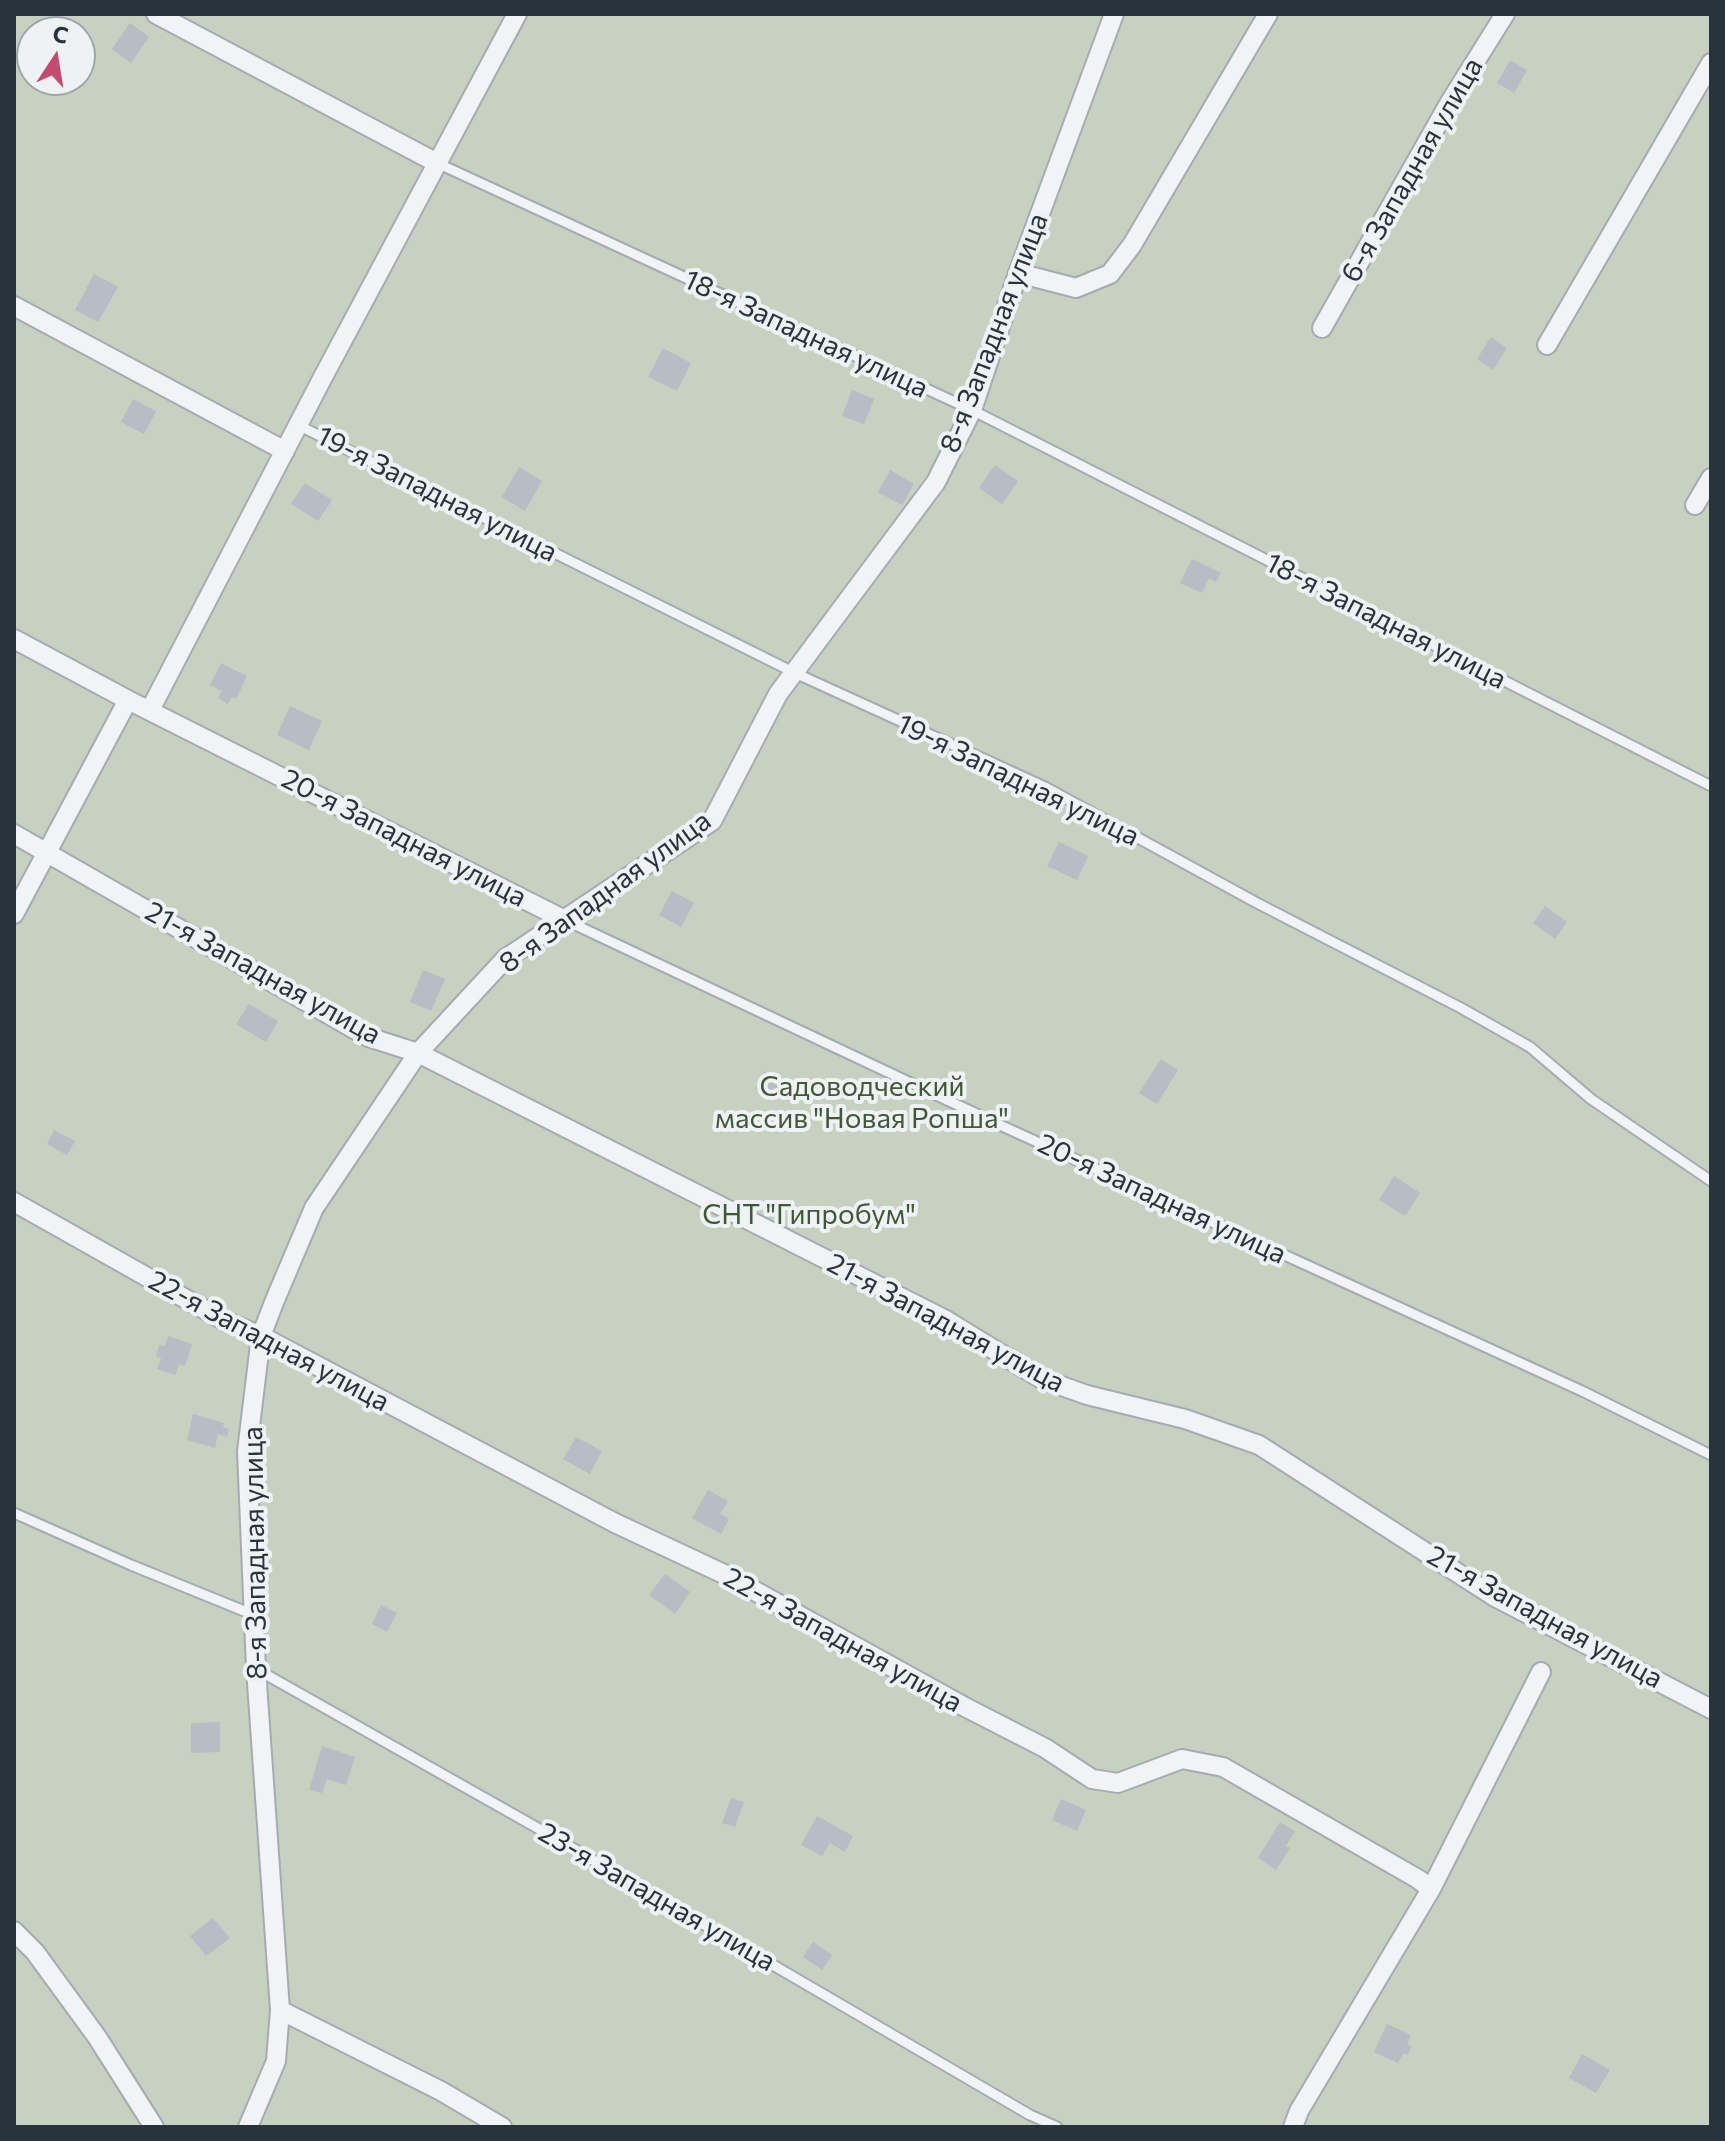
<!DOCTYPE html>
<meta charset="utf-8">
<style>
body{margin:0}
#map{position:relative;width:1725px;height:2141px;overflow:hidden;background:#dfe3e7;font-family:Commissioner,sans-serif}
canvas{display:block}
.frame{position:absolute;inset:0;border:16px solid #29333d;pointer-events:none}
.north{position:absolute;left:16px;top:16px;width:80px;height:80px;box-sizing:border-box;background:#eef2f5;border:2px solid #9fa6ab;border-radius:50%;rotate:12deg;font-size:22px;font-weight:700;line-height:32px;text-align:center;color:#29333d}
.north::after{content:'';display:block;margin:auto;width:28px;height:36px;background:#c54b6d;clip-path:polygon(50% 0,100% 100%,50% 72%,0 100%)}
</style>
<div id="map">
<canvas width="1725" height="2141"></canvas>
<div class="frame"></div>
<div class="north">С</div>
</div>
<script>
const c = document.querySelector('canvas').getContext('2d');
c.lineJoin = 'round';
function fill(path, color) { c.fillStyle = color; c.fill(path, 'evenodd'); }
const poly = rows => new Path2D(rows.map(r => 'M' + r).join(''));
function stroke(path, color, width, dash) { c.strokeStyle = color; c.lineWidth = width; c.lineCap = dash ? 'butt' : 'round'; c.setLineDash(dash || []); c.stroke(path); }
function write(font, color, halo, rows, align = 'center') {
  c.font = font + ' Commissioner,sans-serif'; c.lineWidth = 8; c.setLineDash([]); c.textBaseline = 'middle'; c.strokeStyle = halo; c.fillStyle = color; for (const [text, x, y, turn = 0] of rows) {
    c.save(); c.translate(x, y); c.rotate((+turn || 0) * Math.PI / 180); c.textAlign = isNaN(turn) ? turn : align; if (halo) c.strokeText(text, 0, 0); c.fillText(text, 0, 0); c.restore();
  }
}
const green = poly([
 [14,14,1711,14,1711,2127,14,2127],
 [32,32,80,32,80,80,32,80]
]);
const building = poly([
 [130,23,149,37,131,63,112,49],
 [1510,60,1527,70,1514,93,1497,83],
 [94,274,118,287,98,322,75,310],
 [1491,337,1507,348,1493,370,1477,359],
 [663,348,691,363,677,391,648,377],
 [852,390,874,399,864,424,842,416],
 [133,399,156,411,144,434,121,422],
 [995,465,1018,481,1002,504,979,488],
 [519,467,542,481,525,511,502,497],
 [890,470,914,484,902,505,878,492],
 [305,483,332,500,318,521,291,504],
 [1192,559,1221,573,1216,582,1209,578,1202,593,1180,583],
 [221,663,247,676,236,699,232,697,228,704,218,698,222,691,210,685],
 [290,706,322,721,309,750,277,735],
 [1059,842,1088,856,1077,880,1047,866],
 [672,891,694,903,681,927,659,915],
 [1545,906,1567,922,1555,939,1533,923],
 [423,970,445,979,431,1011,410,1002],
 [249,1004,278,1021,266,1042,236,1024],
 [1161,1059,1178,1070,1157,1104,1139,1093],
 [764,1071,799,1089,791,1103,775,1094,773,1099,755,1089],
 [54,1130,75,1141,67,1155,47,1144],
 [1394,1176,1420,1193,1405,1216,1379,1200],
 [168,1336,192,1344,185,1366,179,1364,175,1375,157,1369,161,1358,156,1356,159,1345,165,1346],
 [193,1414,224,1423,223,1427,229,1429,227,1437,218,1434,215,1448,187,1440],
 [576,1437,602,1451,590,1474,563,1459],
 [708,1490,728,1501,720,1514,729,1519,721,1534,692,1518],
 [665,1574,690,1592,675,1614,649,1595],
 [381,1605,397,1613,387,1632,372,1624],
 [220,1722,220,1752,191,1753,191,1723],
 [322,1746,355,1757,346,1785,327,1779,322,1793,309,1790],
 [731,1798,744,1802,735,1827,722,1823],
 [1061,1799,1086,1810,1077,1831,1052,1820],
 [817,1816,853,1836,845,1852,830,1843,822,1856,801,1845],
 [1280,1822,1295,1831,1286,1846,1290,1848,1276,1870,1258,1858],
 [213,1918,230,1938,206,1956,190,1936],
 [813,1942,832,1955,822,1970,803,1957],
 [1387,2024,1411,2035,1407,2044,1412,2046,1408,2055,1403,2053,1398,2063,1374,2052],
 [1582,2054,1610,2070,1596,2093,1569,2078]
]);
const lane = poly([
 [437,163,972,410,1711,786],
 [298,425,795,673,1045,787,1257,903,1461,1008,1530,1047,1591,1099,1711,1181],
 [565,920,1000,1125,1582,1391,1711,1455],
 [14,1513,131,1565,254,1615],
 [258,1670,564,1843,1030,2115,1057,2127]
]);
const street = poly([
 [156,14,437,163],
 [1018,273,1076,288,1110,274,1132,245,1268,14],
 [14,306,285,451],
 [1322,328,1450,102,1505,14],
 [1547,345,1711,63],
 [1695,505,1711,478],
 [14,639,128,700,565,920],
 [150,710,323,377,517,14],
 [14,834,368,1037,418,1053,944,1319,1042,1379,1087,1395,1185,1419,1259,1445,1495,1597,1711,1709],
 [14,914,128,700],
 [14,1202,225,1321,261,1336,615,1523,726,1575,963,1706,1045,1748,1092,1779,1118,1783,1182,1759,1223,1767,1418,1879,1431,1889,1299,2111,1293,2127],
 [1431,1889,1541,1672],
 [14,1931,35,1952,97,2037,154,2127],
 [280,2010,441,2091,502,2127],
 [248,2127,276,2061,280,2010,256,1669,247,1451,261,1336,275,1300,314,1208,418,1053,505,959,712,821,778,694,936,482,972,410,1018,273,1114,14]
]);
const streetNames = [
 ["6-я Западная улица",1412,170,-60],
 ["8-я Западная улица",994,333,-69],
 ["18-я Западная улица",806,334,25],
 ["19-я Западная улица",437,494,27],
 ["18-я Западная улица",1386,621,27],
 ["19-я Западная улица",1018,780,26],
 ["20-я Западная улица",404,838,27],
 ["8-я Западная улица",605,892,-36],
 ["21-я Западная улица",263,973,29],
 ["20-я Западная улица",1162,1199,25],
 ["21-я Западная улица",946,1323,28],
 ["22-я Западная улица",269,1341,28],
 ["8-я Западная улица",255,1553,-91],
 ["21-я Западная улица",1545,1617,29],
 ["22-я Западная улица",843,1640,29],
 ["23-я Западная улица",657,1897,30]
];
const parkNames = [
 ["Садоводческий",862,1087],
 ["массив \"Новая Ропша\"",862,1119],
 ["СНТ \"Гипробум\"",809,1215]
];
fill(green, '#c7d1c0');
fill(building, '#b6bdc4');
stroke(lane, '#a5abb1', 13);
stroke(street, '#a5abb1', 22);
stroke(lane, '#f1f3f6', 9);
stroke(street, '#f1f3f6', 18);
write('28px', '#29333d', '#eef2f5', streetNames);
write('28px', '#415837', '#eef2f5', parkNames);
</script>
